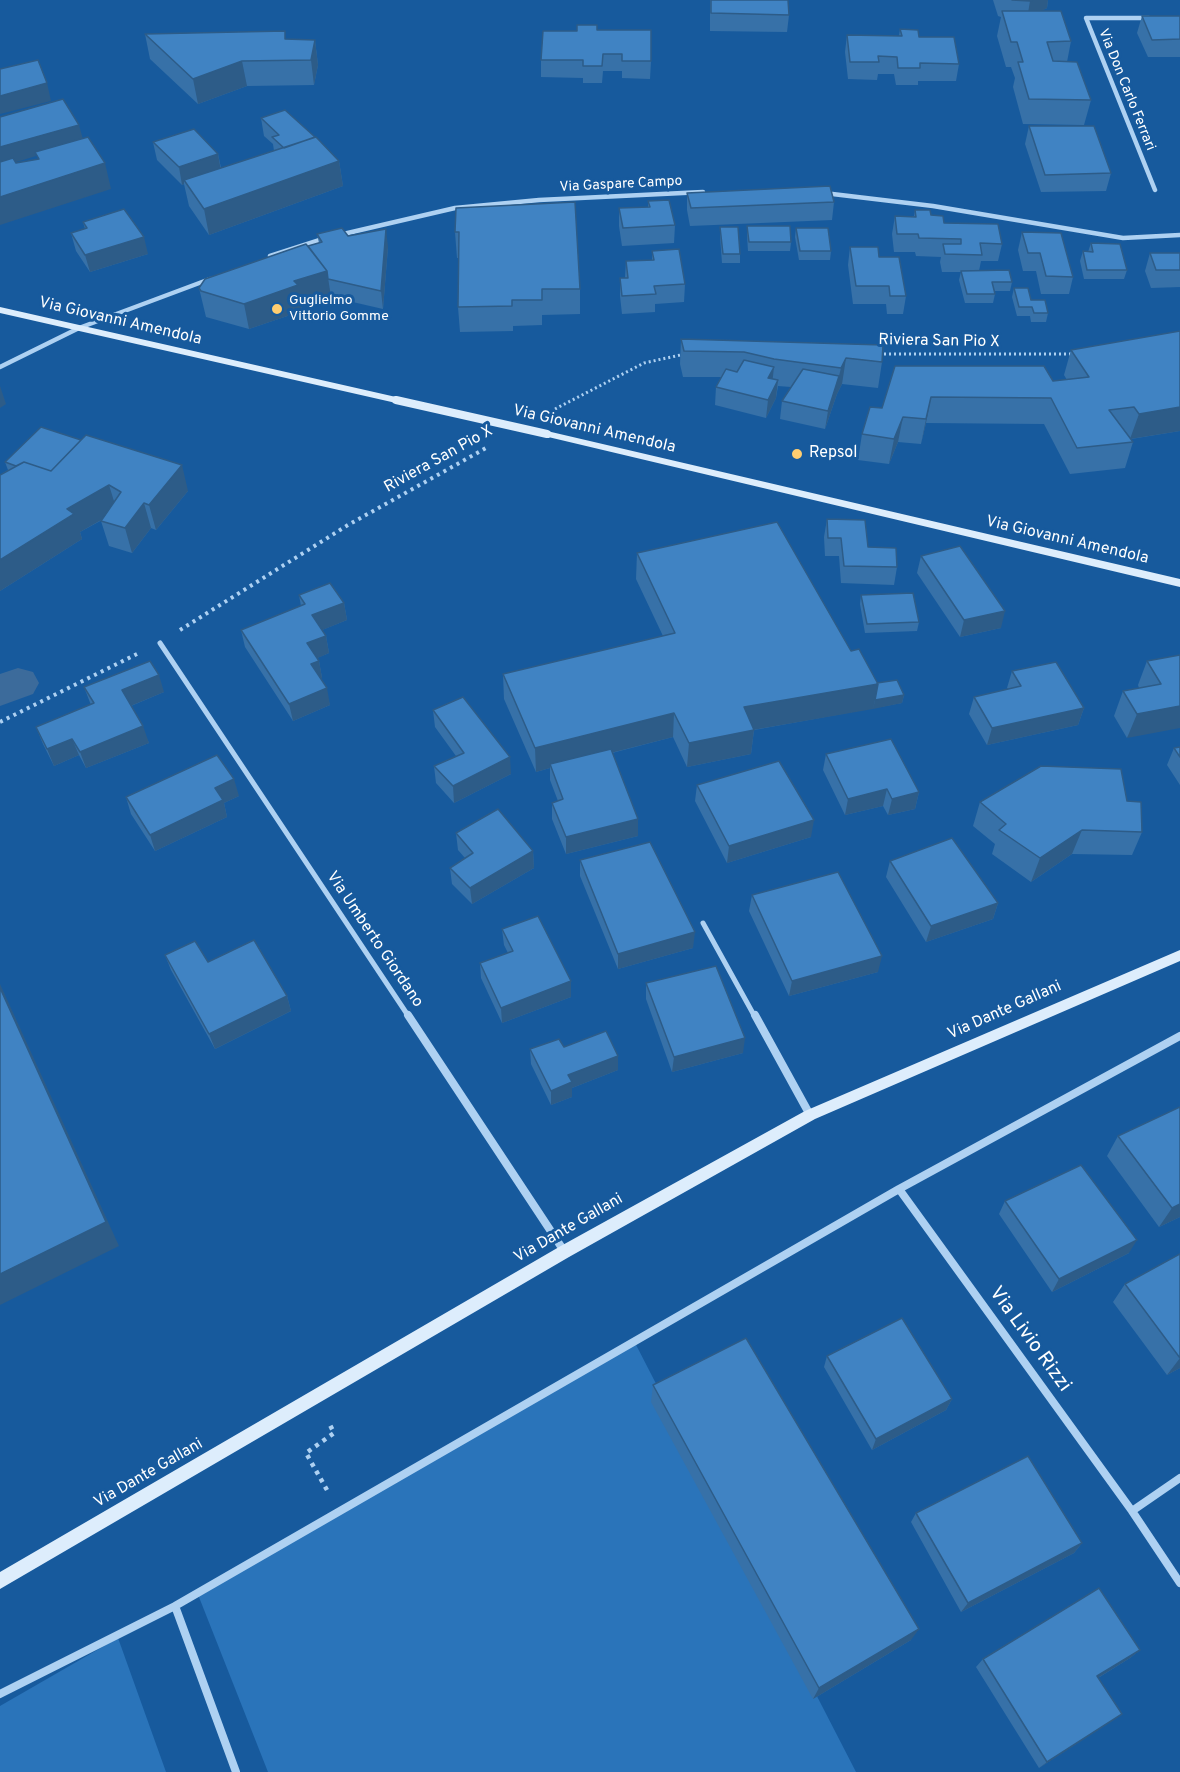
<!DOCTYPE html>
<style>
body{margin:0}
canvas{display:block;background:#175a9d}
</style>
<canvas width="1180" height="1772"></canvas>
<script>
const c = document.querySelector('canvas').getContext('2d');
c.lineJoin = 'round';
function fill(path, color) { c.fillStyle = color; c.fill(path, 'evenodd'); }
const poly = rows => new Path2D(rows.map(r => 'M' + r).join(''));
function stroke(path, color, width, dash) { c.strokeStyle = color; c.lineWidth = width; c.lineCap = dash ? 'butt' : 'round'; c.setLineDash(dash || []); c.stroke(path); }
function write(font, color, halo, rows, align = 'center') {
  c.font = font + ' Overpass,sans-serif'; c.lineWidth = 6; c.setLineDash([]); c.textBaseline = 'middle'; c.strokeStyle = halo; c.fillStyle = color; for (const [text, x, y, turn = 0] of rows) {
    c.save(); c.translate(x, y); c.rotate((+turn || 0) * Math.PI / 180); c.textAlign = isNaN(turn) ? turn : align; if (halo) c.strokeText(text, 0, 0); c.fillText(text, 0, 0); c.restore();
  }
}
const green = poly([
 [633,1339,856,1772,268,1772,197,1592],
 [118,1638,166,1772,0,1772,0,1706]
]);
const canal = poly([
 [18,668,33,672,39,683,33,694,0,706,0,674,18,668]
]);
const pathFar2 = poly([
 [879,354,1075,354],
 [555,409,644,363,685,354]
]);
const pathFar1 = poly([
 [180,630,348,525,486,448],
 [0,722,137,654]
]);
const path = poly([
 [327,1490,306,1453,334,1433,329,1423]
]);
const streetFar2 = poly([
 [1149,18,1086,18,1155,190],
 [824,193,933,206,1123,238,1180,235],
 [339,235,455,208,539,200,703,192],
 [270,256,326,238],
 [0,367,79,328,210,279]
]);
const streetFar1 = poly([
 [160,643,409,1017],
 [703,923,755,1017]
]);
const street = poly([
 [408,1015,564,1251],
 [755,1015,810,1115],
 [899,1189,1132,1511,1180,1583],
 [1132,1511,1180,1478],
 [175,1606,236,1772],
 [0,1694,175,1606,899,1189,1180,1036]
]);
const secondary = poly([
 [0,307,396,397,401,400,396,403,0,313,0,307],
 [547,431,1180,579,1180,587,544,436,542,434,547,431],
 [1180,950,1180,961,815,1119,569,1257,0,1589,0,1572,559,1247,805,1111,1180,950]
]);
const secondaryBridge = poly([
 [396,400,547,434]
]);
const wall = poly([
 [710,0,789,15,787,32,710,31],
 [993,0,1048,0,1047,8,1040,11,1071,41,1067,62,1091,100,1084,125,1023,124,1013,87,1015,78,1011,67,1006,67,997,36,1001,17,998,16],
 [1142,16,1180,16,1180,57,1148,57,1137,33],
 [900,29,919,37,959,64,956,81,918,81,918,85,896,85,894,74,878,74,877,80,848,79,845,52,847,35,899,36],
 [597,30,651,61,650,79,622,78,622,71,603,71,602,83,583,83,583,78,541,77,541,60,577,31],
 [145,34,315,40,318,65,314,85,247,86,198,104,150,59],
 [261,118,339,161,343,186,209,235,189,206,184,184,182,185,157,160,153,142,218,154,221,168,274,151,273,144,264,136],
 [1029,126,1111,173,1106,191,1041,192,1025,144],
 [687,193,834,202,832,220,690,226,687,210],
 [648,201,675,225,674,243,622,246,619,226,619,208,648,207],
 [456,208,580,289,580,314,542,315,542,325,513,326,513,331,460,332,458,307,459,258,457,258,455,232],
 [915,210,944,223,1002,244,998,261,981,261,979,271,1012,282,1010,291,994,291,995,294,993,303,965,303,959,280,961,272,942,272,940,262,941,257,916,256,915,252,894,252,892,234,895,216,914,216],
 [83,222,148,254,90,272,76,251,71,233,85,229],
 [747,226,791,242,790,251,748,251,747,235],
 [720,227,740,254,740,263,722,263,720,236],
 [796,228,831,251,830,260,799,260,795,237],
 [1022,232,1073,277,1069,294,1041,294,1036,271,1023,271,1018,250],
 [317,234,348,236,388,247,383,309,331,297,301,306,302,311,249,329,206,317,199,288,308,246,319,243],
 [1091,243,1127,270,1124,279,1084,279,1080,261,1083,251,1088,252],
 [850,247,879,257,906,296,903,314,887,314,886,304,853,304,848,265],
 [652,251,685,284,684,302,655,304,655,312,622,314,620,296,620,278,625,278,626,261,652,260],
 [1150,253,1180,253,1180,287,1151,288,1145,271],
 [1014,288,1048,313,1046,322,1031,322,1030,316,1017,316,1012,297],
 [1180,331,1180,431,1131,439,1133,442,1125,468,1070,474,1044,424,926,423,921,444,898,442,889,464,858,460,862,434,882,408,895,366,1053,381,1067,380,1064,375,1071,350],
 [681,339,882,362,878,388,842,384,837,394,825,429,780,419,782,401,791,387,778,386,776,398,766,418,715,405,716,387,721,377,683,377,680,364],
 [5,462,188,491,156,530,151,528,132,553,109,546,101,521,102,520,80,532,82,539,0,591,0,475,8,470],
 [827,519,897,567,894,585,841,583,839,556,825,556,824,537],
 [637,553,851,651,877,683,904,695,902,703,754,730,751,754,687,767,673,737,612,753,638,836,566,854,552,819,552,803,558,801,550,780,550,768,536,772,504,699,503,674,663,636,636,579],
 [921,556,1001,628,960,637,917,573],
 [299,595,344,603,347,620,322,630,326,636,329,653,317,658,319,661,322,678,321,678,330,705,293,721,245,647,241,630,301,606],
 [861,595,919,622,917,631,865,633,860,604],
 [1180,655,1127,738,1114,716,1123,691,1139,688,1138,685,1147,661],
 [1012,671,1084,708,1078,725,987,745,969,714,974,697,1008,689,1007,688],
 [84,687,164,692,131,706,149,743,86,768,79,755,54,766,43,744,36,727,91,705],
 [433,710,511,774,454,803,436,783,434,766,456,756,435,727],
 [1180,747,1180,785,1167,765,1174,748],
 [826,754,919,792,915,809,888,815,883,806,845,815,823,770],
 [697,785,811,837,727,863,695,801],
 [239,796,224,803,227,817,155,851,131,814,126,797],
 [1127,801,1142,832,1132,855,1072,854,1031,882,992,854,995,844,973,826,980,802],
 [456,833,533,851,534,868,472,904,452,884,450,868,465,858,458,850],
 [580,860,693,948,618,969,580,876],
 [890,861,998,903,993,919,926,942,886,877],
 [752,895,878,972,789,996,749,911],
 [502,929,571,997,502,1023,481,978,480,963,508,953,504,945],
 [165,955,208,962,287,996,291,1011,215,1049,171,970],
 [646,983,743,1053,672,1072,646,999],
 [564,1047,618,1070,572,1088,572,1097,551,1105,531,1064,530,1049],
 [1180,1107,1180,1217,1159,1227,1107,1156,1118,1136],
 [1005,1201,1129,1253,1052,1292,999,1214],
 [1180,1254,1180,1368,1167,1375,1113,1302,1125,1284],
 [827,1356,952,1399,946,1410,872,1450,824,1367],
 [653,1385,911,1640,813,1699,651,1402],
 [916,1513,1082,1543,1074,1553,961,1612,911,1522],
 [1140,1650,1130,1658,1098,1678,1122,1714,1039,1768,976,1667,983,1659]
]);
const shadedWall = poly([
 [1033,0,1048,0,1047,8,1027,19,1030,1],
 [315,40,318,65,314,85,311,60],
 [242,61,247,86,198,104,193,79],
 [47,83,51,101,0,114,0,96],
 [79,125,84,143,35,152,36,156,0,167,0,147],
 [218,154,221,171,184,180,184,184,182,185,179,167],
 [339,161,343,186,209,235,204,209],
 [105,163,111,189,0,225,0,197],
 [386,229,388,247,383,309,381,291],
 [144,237,148,254,90,272,85,255],
 [327,271,331,297,301,306,302,311,249,329,244,304,294,281],
 [846,358,842,384,837,394,825,429,828,411,839,376,841,368],
 [774,367,772,385,768,378],
 [778,380,776,398,766,418,768,400],
 [0,386,6,404,0,408],
 [931,397,926,423,921,444,926,419],
 [1180,407,1180,431,1130,439,1139,414],
 [903,417,898,442,889,464,894,439],
 [182,465,188,491,156,530,149,505],
 [109,485,117,511,80,532,82,539,0,591,0,560,67,509],
 [144,503,151,528,132,553,125,528],
 [344,603,347,620,315,633,312,615],
 [1005,611,1001,628,960,637,964,620],
 [326,636,329,653,311,661,307,643],
 [319,661,322,678,314,681,311,664],
 [159,675,164,692,128,707,122,690],
 [878,684,873,709,741,732,744,707],
 [327,688,330,705,293,721,289,704],
 [904,695,902,703,873,709,875,700],
 [1180,706,1180,728,1127,738,1137,714],
 [1084,708,1078,725,987,745,992,728],
 [674,713,673,737,552,768,550,764,550,768,536,772,535,748],
 [143,726,149,743,86,768,80,752],
 [754,730,751,754,687,767,689,743],
 [72,739,79,755,54,766,47,749],
 [510,757,511,774,454,803,453,786],
 [234,779,239,796,224,803,227,817,155,851,150,835,215,788],
 [887,789,883,806,845,815,848,799],
 [919,792,915,809,888,815,892,799],
 [638,819,638,836,566,854,566,837],
 [814,820,811,837,727,863,729,846],
 [1082,830,1072,854,1031,882,1040,858],
 [533,851,534,868,472,904,470,888],
 [998,903,993,919,926,942,931,926],
 [695,932,693,948,618,969,618,954],
 [882,956,878,972,789,996,792,981],
 [571,981,571,997,502,1023,501,1008],
 [0,984,119,1246,0,1305],
 [287,996,291,1011,215,1049,209,1034],
 [745,1038,743,1053,672,1072,674,1057],
 [618,1056,618,1070,572,1088,572,1097,551,1105,551,1091,568,1075],
 [1180,1204,1180,1217,1159,1227,1172,1208],
 [1137,1240,1129,1253,1052,1292,1059,1279],
 [1180,1358,1180,1368,1167,1375],
 [952,1399,946,1410,872,1450,876,1439],
 [1082,1543,1074,1553,961,1612,968,1603],
 [919,1629,911,1640,813,1699,819,1688],
 [1140,1650,1130,1658,1088,1684,1097,1676],
 [1122,1714,1112,1721,1039,1768,1047,1762]
]);
const building = poly([
 [711,0,788,0,789,15,711,13,711,0],
 [1012,0,1033,0,1030,1,1012,0],
 [1002,11,1061,11,1071,41,1047,42,1053,61,1077,62,1091,100,1029,99,1018,62,1023,62,1017,42,1011,42,1002,11],
 [1142,16,1180,16,1180,39,1152,40,1142,16],
 [577,25,597,25,597,30,651,30,651,61,622,61,622,54,603,54,602,66,583,66,583,60,541,60,543,31,577,31,577,25],
 [900,29,918,30,919,37,954,37,959,64,920,63,920,68,898,68,897,57,878,56,879,62,850,62,847,35,902,36,900,29],
 [285,31,285,39,315,40,311,60,242,61,193,79,145,34,285,31],
 [38,60,47,83,0,96,0,69,38,60],
 [63,99,79,125,0,147,0,117,63,99],
 [285,110,315,137,284,148,272,137,279,135,261,118,285,110],
 [1029,126,1094,126,1111,173,1045,175,1029,126],
 [194,129,218,154,179,167,153,142,194,129],
 [88,137,105,163,0,197,0,162,13,158,16,163,39,159,35,152,88,137],
 [316,137,339,161,204,209,184,180,316,137],
 [830,186,834,202,691,208,687,193,830,186],
 [669,200,675,225,623,228,619,208,650,207,648,201,669,200],
 [575,202,580,289,542,289,542,300,512,300,512,306,458,307,459,232,455,232,456,208,575,202],
 [124,209,144,237,85,255,71,233,87,228,83,222,124,209],
 [915,210,930,210,931,215,943,216,944,223,998,224,1002,244,980,243,982,255,945,254,943,244,961,244,961,239,919,238,918,234,897,234,895,216,916,217,915,210],
 [747,226,790,226,791,242,749,242,747,226],
 [720,227,738,227,740,254,723,254,720,227],
 [342,228,348,236,386,229,381,291,328,279,327,271,308,246,322,242,317,234,342,228],
 [796,228,828,228,831,251,800,251,796,228],
 [1022,232,1061,233,1073,277,1046,276,1040,253,1028,253,1022,232],
 [1091,243,1120,244,1127,270,1087,270,1083,251,1093,252,1091,243],
 [306,244,327,271,294,281,298,285,244,304,201,291,199,288,205,279,306,244],
 [850,247,878,247,879,257,899,257,906,296,890,296,889,286,856,286,850,247],
 [679,249,685,284,654,286,656,294,622,296,620,278,628,278,626,261,654,260,652,251,679,249],
 [1150,253,1180,253,1180,270,1156,270,1150,253],
 [1009,270,1012,282,992,282,995,294,967,294,961,271,1009,270],
 [1014,288,1028,288,1031,300,1045,300,1048,313,1034,313,1032,307,1019,307,1014,288],
 [1180,331,1180,407,1139,414,1134,407,1109,410,1133,442,1077,448,1051,398,931,397,926,419,903,417,894,439,862,434,870,407,882,408,895,366,1044,366,1053,381,1089,377,1071,350,1180,331],
 [681,339,883,345,882,362,846,358,841,368,774,359,744,352,684,351,681,339],
 [744,360,774,367,768,378,778,380,768,400,716,387,726,369,737,372,744,360],
 [803,369,839,376,828,411,782,401,803,369],
 [41,427,81,440,51,471,24,462,16,466,5,462,41,427],
 [86,435,182,465,149,505,144,503,125,528,101,521,121,492,109,485,67,509,74,514,0,560,0,475,24,462,51,471,86,435],
 [827,519,865,520,868,547,896,548,897,567,844,566,841,538,828,538,827,519],
 [777,522,851,651,859,649,878,684,744,707,754,730,689,743,674,713,535,748,503,674,675,633,637,553,777,522],
 [960,546,1005,611,964,620,921,556,960,546],
 [330,583,344,603,312,615,326,636,307,643,319,661,311,664,327,688,289,704,241,630,305,604,299,595,330,583],
 [913,593,919,622,867,624,861,595,913,593],
 [1180,655,1180,706,1137,714,1123,691,1161,684,1147,661,1180,655],
 [150,661,159,675,122,690,143,726,80,752,72,739,47,749,36,727,94,703,84,687,150,661],
 [1056,662,1084,708,992,728,974,697,1021,686,1012,671,1056,662],
 [897,680,904,695,875,700,878,684,877,683,897,680],
 [463,697,510,757,453,786,434,766,464,753,433,710,463,697],
 [891,739,919,792,892,799,887,789,848,799,826,754,891,739],
 [1180,747,1180,757,1174,748,1180,747],
 [611,749,638,819,566,837,552,803,563,799,550,764,611,749],
 [217,755,234,779,215,788,223,800,150,835,126,797,217,755],
 [779,761,814,820,729,846,697,785,779,761],
 [1041,766,1121,769,1127,801,1141,802,1142,832,1082,830,1040,858,999,830,1006,824,980,802,1041,766],
 [498,809,533,851,470,888,450,868,473,853,456,833,498,809],
 [952,838,998,903,931,926,890,861,952,838],
 [650,842,695,932,618,954,580,860,650,842],
 [838,872,882,956,792,981,752,895,838,872],
 [538,916,571,981,501,1008,480,963,513,951,502,929,538,916],
 [254,940,287,996,209,1034,165,955,195,941,208,962,254,940],
 [716,966,745,1038,674,1057,646,983,716,966],
 [0,988,106,1222,0,1274,0,988],
 [606,1031,618,1056,568,1075,572,1082,551,1091,530,1049,559,1039,564,1047,606,1031],
 [1180,1107,1180,1204,1172,1208,1118,1136,1180,1107],
 [1081,1165,1137,1240,1059,1279,1005,1201,1081,1165],
 [1180,1254,1180,1358,1125,1284,1180,1254],
 [902,1318,952,1399,876,1439,827,1356,902,1318],
 [746,1338,919,1629,819,1688,653,1385,746,1338],
 [1028,1456,1082,1543,968,1603,916,1513,1028,1456],
 [1099,1588,1140,1650,1097,1676,1122,1714,1047,1762,983,1659,1099,1588]
]);
const markers = [
 [277,309,6,"#ffcd70"],
 [797,454,6,"#ffcd70"]
];
const farStreetnames = [
 ["Via Don Carlo Ferrari",1126,90,68],
 ["Via Gaspare Campo",621,185,-3]
];
const farPoinames = [
 ["Guglielmo",289,301],
 ["Vittorio Gomme",289,317]
];
const streetNames = [
 ["Via Giovanni Amendola",120,322,13],
 ["Riviera San Pio X",939,342,1],
 ["Via Giovanni Amendola",594,430,13],
 ["Riviera San Pio X",439,460,-29],
 ["Via Giovanni Amendola",1067,541,13],
 ["Via Umberto Giordano",374,940,56],
 ["Via Dante Gallani",1005,1011,-24],
 ["Via Dante Gallani",569,1229,-30],
 ["Via Dante Gallani",149,1474,-30]
];
const poiNames = [
 ["Repsol",809,454]
];
const nearStreetnames = [
 ["Via Livio Rizzi",1029,1340,54]
];
fill(green, '#2a74ba');
fill(canal, '#3c6b9b');
stroke(pathFar2, '#aed1f2', 3, [2, 3]);
stroke(pathFar1, '#aed1f2', 4, [3, 4.5]);
stroke(path, '#aed1f2', 4.5, [4, 5]);
stroke(streetFar2, '#aed1f2', 4.5);
stroke(streetFar1, '#aed1f2', 5);
stroke(street, '#aed1f2', 8);
fill(secondary, '#ddedfc');
stroke(secondaryBridge, '#ddedfc', 8);
fill(wall, '#3771a8');
fill(shadedWall, '#2d5c88');
fill(building, '#4083c3');
stroke(building, '#2d5c88', 1.5);
for (const [x, y, r, color] of markers) { const dot = new Path2D(); dot.arc(x, y, r, 0, 2 * Math.PI); c.fillStyle = color; c.fill(dot); stroke(dot, '#175a9d', 2); }
write('14px', '#fff', '#175a9d', farStreetnames);
write('14px', '#fff', '#175a9d', farPoinames, 'left');
write('16px', '#fff', '#175a9d', streetNames);
write('16px', '#fff', '#175a9d', poiNames, 'left');
write('20px', '#fff', '#175a9d', nearStreetnames);
</script>
